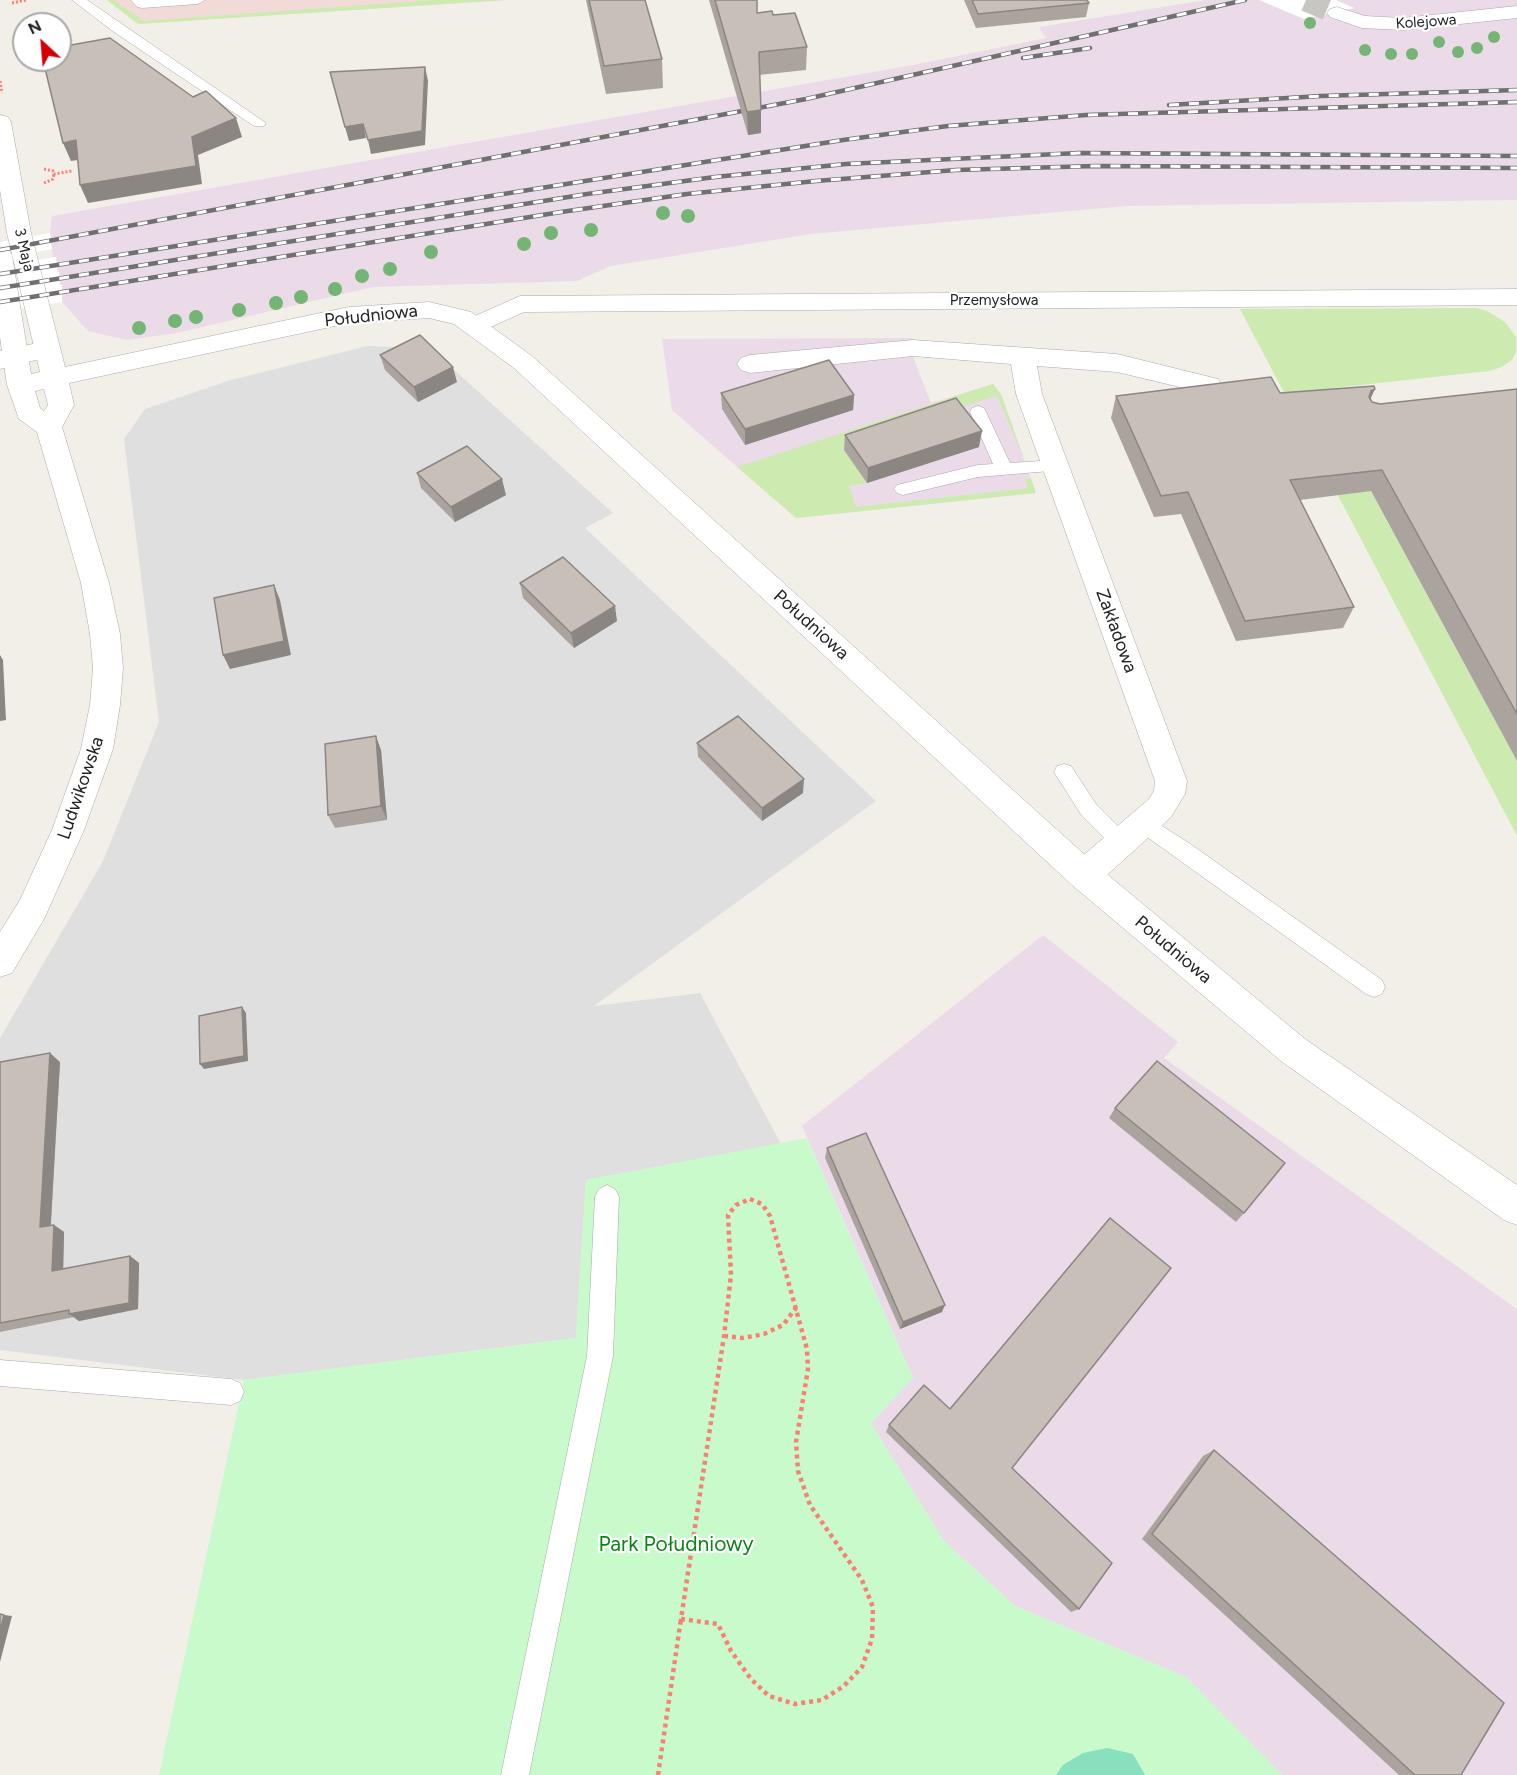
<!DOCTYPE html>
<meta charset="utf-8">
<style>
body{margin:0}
#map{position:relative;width:1517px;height:1775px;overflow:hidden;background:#f2efe9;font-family:Figtree,sans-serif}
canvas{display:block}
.north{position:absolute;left:12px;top:12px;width:60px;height:60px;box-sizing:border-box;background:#fff;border:2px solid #a7a7a7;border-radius:50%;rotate:334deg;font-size:16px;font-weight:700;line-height:24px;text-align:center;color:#222}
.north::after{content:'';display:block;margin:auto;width:21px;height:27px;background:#d40000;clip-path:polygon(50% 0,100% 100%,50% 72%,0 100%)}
</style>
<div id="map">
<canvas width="1517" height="1775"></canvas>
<div class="north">N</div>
</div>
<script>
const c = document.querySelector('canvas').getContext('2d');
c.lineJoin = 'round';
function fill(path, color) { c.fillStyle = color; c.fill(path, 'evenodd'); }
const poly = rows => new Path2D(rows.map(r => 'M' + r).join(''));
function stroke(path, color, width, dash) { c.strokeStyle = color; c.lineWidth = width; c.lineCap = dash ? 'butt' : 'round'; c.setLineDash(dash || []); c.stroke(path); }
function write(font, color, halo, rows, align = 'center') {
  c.font = font + ' Figtree,sans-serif'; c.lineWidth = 4.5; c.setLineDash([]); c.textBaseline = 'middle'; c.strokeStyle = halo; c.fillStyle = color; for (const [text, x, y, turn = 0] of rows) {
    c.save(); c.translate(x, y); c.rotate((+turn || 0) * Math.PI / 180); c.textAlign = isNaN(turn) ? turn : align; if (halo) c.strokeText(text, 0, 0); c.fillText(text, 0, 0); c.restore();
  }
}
const residential = poly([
 [367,346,430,348,613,513,585,528,876,801,594,1006,700,993,781,1144,586,1180,576,1338,244,1380,0,1350,0,1038,103,861,159,722,124,439,145,409,231,380]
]);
const commercial = poly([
 [107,0,507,0,138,24]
]);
const industrial = poly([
 [1206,0,1517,0,1517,200,1127,206,811,234,611,266,577,281,373,287,177,333,127,340,88,331,62,302,62,285,60,286,56,257,53,257,50,233,52,216,913,65,1046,38,1039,27],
 [912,338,913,357,931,403,993,384,1001,394,1036,493,796,518,672,410,662,339],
 [1043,935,1178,1042,1164,1058,1517,1309,1517,1775,1282,1775,1186,1677,1015,1606,943,1540,871,1423,913,1378,802,1126]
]);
const grass = poly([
 [107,0,114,0,143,21,434,0,507,0,138,24],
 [1476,308,1487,311,1505,322,1516,337,1516,352,1512,360,1502,367,1489,371,1316,390,1517,761,1517,836,1240,309],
 [993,384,1001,394,1024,459,997,396,951,410,845,451,867,483,849,486,856,507,1028,488,1025,479,1031,478,1036,493,796,518,737,467]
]);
const park = poly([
 [807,1138,913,1378,871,1423,943,1540,1015,1606,1186,1677,1282,1775,159,1775,244,1380,576,1338,586,1180]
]);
const pitch = poly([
 [1107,1748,1133,1754,1145,1775,1056,1775,1063,1765,1083,1753]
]);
const pier = poly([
 [1259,0,1336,0,1354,8,1304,19],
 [50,233,52,249,0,259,0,242],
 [56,257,57,272,59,272,60,285,62,285,62,302,0,312,0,266]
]);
const minorTunnel = poly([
 [1306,0,1337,13]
]);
const pathFar1 = poly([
 [12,3,26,0],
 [0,81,2,93],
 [44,169,53,171,54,174,72,171],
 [44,183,53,179,54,174]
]);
const path = poly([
 [750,1199,762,1204,770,1216,807,1349,808,1369,796,1442,798,1471,810,1505,862,1580,873,1607,872,1639,862,1667,844,1686,822,1700,795,1704,769,1696,751,1679,731,1651,718,1624,681,1619,724,1336,731,1275,728,1215,736,1205,750,1199],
 [724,1336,743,1338,764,1334,783,1325,796,1308],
 [658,1775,681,1619]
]);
const service = poly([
 [72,0,87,0,266,123,264,126,254,126,114,32,72,0],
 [131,0,205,0,198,4,142,8,137,7,131,0],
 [978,406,984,408,986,412,1010,463,1056,460,1062,462,1065,466,1062,470,978,477,903,495,897,493,894,489,897,485,978,465,993,464,970,412,972,408,978,406],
 [1064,764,1071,766,1096,804,1128,836,1131,842,1128,848,1121,851,1114,848,1082,816,1054,772,1057,766,1064,764],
 [1143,814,1189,843,1382,980,1385,987,1382,994,1374,997,1366,994,1136,829,1133,823,1136,817,1143,814],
 [607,1185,615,1189,619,1197,613,1356,529,1775,501,1775,587,1356,595,1197,599,1189,607,1185],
 [0,1360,231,1379,240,1383,244,1392,240,1401,231,1405,0,1386,0,1360]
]);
const minor = poly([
 [1517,6,1517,18,1403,30,1362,28,1330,17,1327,13,1330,9,1337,7,1365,16,1403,18,1517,6],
 [1517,289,1517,305,524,312,475,334,466,332,462,326,466,320,520,296,1517,289],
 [913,340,1117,354,1218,379,1222,385,1218,391,1209,394,1117,372,1037,366,1042,394,1187,781,1185,794,1171,817,1096,885,1084,889,1072,885,1068,875,1072,865,1149,799,1154,791,1155,781,1016,394,1011,364,913,356,750,373,741,370,737,364,741,358,750,355,913,340],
 [47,341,56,343,60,349,56,355,0,369,0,351,47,341]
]);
const tertiary = poly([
 [0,115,8,117,11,122,31,233,65,367,349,307,429,302,471,312,532,356,1096,865,1305,1039,1517,1185,1517,1225,1504,1220,1281,1061,1072,885,514,368,454,324,429,318,349,323,69,383,74,405,62,427,109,583,120,634,123,668,120,705,113,749,84,830,44,919,12,973,0,977,0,932,20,900,52,830,81,749,90,705,93,668,90,634,81,583,37,432,19,419,7,385,0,337,0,247,9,250,12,255,31,374,40,372,7,233,0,190,0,115],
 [44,389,48,405,44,411,40,408,35,391,44,389]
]);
const rail = poly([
 [1023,58,1090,48],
 [1169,105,1321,96,1517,90],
 [0,250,806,99,1245,0],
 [0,274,843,140,948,126,1086,115,1517,102],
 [0,288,587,194,715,177,846,164,1079,153,1517,156],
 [0,302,561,212,687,194,816,181,956,170,1094,166,1517,168]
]);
const trees = [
 [1310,23,6],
 [1494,37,6],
 [1439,42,6],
 [1477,48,6],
 [1365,50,6],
 [1458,52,6],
 [1391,54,6],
 [1412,54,6],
 [663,213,7],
 [688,216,7],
 [591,230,7],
 [551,233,7],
 [524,244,7],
 [431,252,7],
 [390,269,7],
 [362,276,7],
 [335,289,7],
 [301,297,7],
 [276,303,7],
 [239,310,7],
 [196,317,7],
 [175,321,7],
 [139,328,7]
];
const wall = poly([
 [586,0,645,0,662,59,663,88,606,94],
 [709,0,757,0,757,13,773,15,807,47,806,70,759,75,761,133,748,135],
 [964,0,1087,0,1089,3,1086,17,976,28],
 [380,355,457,382,418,402,385,370],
 [1517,389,1517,761,1371,491,1300,500,1354,607,1343,628,1236,641,1181,514,1154,517,1111,418,1116,396,1280,393,1371,399,1372,402,1380,404],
 [721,393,854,395,853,410,745,445,722,409],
 [845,435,979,447,867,483,844,450],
 [417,473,506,495,455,522,421,488],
 [520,583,617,621,574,648,523,598],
 [697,743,803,793,762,821,698,757],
 [381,750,387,820,335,828,328,815],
 [0,1062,60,1062,51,1225,54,1225,64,1232,63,1269,130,1256,139,1263,138,1309,79,1321,74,1317,0,1332],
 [1115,1108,1244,1213,1236,1222,1109,1118],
 [827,1148,942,1312,900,1329,825,1158],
 [889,1425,1012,1468,1079,1609,1071,1612,886,1432],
 [1214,1450,1461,1775,1399,1775,1142,1539,1203,1456]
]);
const shadedWall = poly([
 [425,67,428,81,425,145,371,154,368,140],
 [761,110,761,133,748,135,747,112],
 [236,118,242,137,198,155,202,184,88,203,80,185],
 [363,124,366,138,349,141,345,127],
 [76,140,84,159,71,161,63,143],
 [453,367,457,382,418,402,414,387],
 [1375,389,1365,411,1371,391],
 [854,395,853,410,745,445,745,429],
 [982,431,979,447,867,483,868,468],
 [502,479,506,495,455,522,451,507],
 [274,585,280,600,291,655,230,669,223,655],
 [615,606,617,621,574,648,571,633],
 [0,655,3,660,6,720,0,721],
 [376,736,381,750,387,820,381,806],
 [804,779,803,793,762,821,762,808],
 [242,1007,246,1013,248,1061,204,1069,200,1064],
 [50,1053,60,1062,50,1235,40,1227],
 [54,1225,64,1232,63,1278,52,1271],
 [130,1256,139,1263,138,1309,79,1321,69,1314],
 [945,1305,942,1312,900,1329,903,1322],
 [4,1615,12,1616,0,1662,0,1632]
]);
const building = poly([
 [589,0,645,0,662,59,604,66,589,0],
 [715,0,757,0,757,13,772,11,773,15,795,13,807,47,759,52,761,110,747,112,715,0],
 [972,0,1087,0,1089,3,978,14,972,0],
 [110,38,193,97,206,91,236,118,192,137,196,166,80,185,76,140,63,143,43,60,60,60,60,47,110,38],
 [425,67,422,131,368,140,363,124,345,127,330,72,425,67],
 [420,335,453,367,414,387,380,355,420,335],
 [829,360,854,395,745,429,721,393,829,360],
 [1271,377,1280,393,1374,386,1375,389,1371,391,1369,397,1372,402,1380,404,1517,389,1517,714,1382,470,1290,480,1354,607,1245,621,1188,492,1161,496,1116,396,1271,377],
 [956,398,982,431,868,468,845,435,956,398],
 [467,446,502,479,451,507,417,473,467,446],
 [563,557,615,606,571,633,520,583,563,557],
 [274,585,284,641,223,655,214,598,274,585],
 [738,716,804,779,762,808,697,743,738,716],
 [376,736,381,806,328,815,325,744,376,736],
 [242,1007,244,1056,200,1064,199,1016,242,1007],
 [50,1053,40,1227,54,1225,52,1271,130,1256,129,1303,69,1314,69,1310,0,1323,0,1062,50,1053],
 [1157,1061,1285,1163,1244,1213,1115,1108,1157,1061],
 [866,1133,945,1305,903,1322,827,1148,866,1133],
 [1110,1218,1171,1268,1012,1468,1112,1563,1079,1609,889,1425,924,1385,950,1409,1110,1218],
 [1214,1450,1504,1703,1461,1775,1415,1775,1152,1534,1214,1450],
 [0,1614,4,1615,0,1632,0,1614]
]);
const farStreetnames = [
 ["Kolejowa",1426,22,-4],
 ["3 Maja",24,250,77],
 ["Przemysłowa",994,301]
];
const streetNames = [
 ["Południowa",371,316,-6],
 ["Południowa",811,625,42],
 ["Zakładowa",1116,631,70],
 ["Ludwikowska",81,788,-71],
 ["Południowa",1173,950,40]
];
const nearParknames = [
 ["Park Południowy",676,1545]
];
fill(residential, '#e0dfdf');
fill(commercial, '#f2dad9');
fill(industrial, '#ebdbe8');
fill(grass, '#cdebb0');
fill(park, '#c8facc');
fill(pitch, '#88e0be');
fill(pier, '#fff');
stroke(minorTunnel, '#c8c6c1', 23, [23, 12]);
stroke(service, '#a9a9a9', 1);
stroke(minor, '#a9a9a9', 1);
stroke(tertiary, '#a9a9a9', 1);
stroke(pathFar1, '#fa8072', 3, [2, 2]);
stroke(path, '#fa8072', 4.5, [4, 4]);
fill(service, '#fff');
fill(minor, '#fff');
fill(tertiary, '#fff');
stroke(rail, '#707070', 4.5);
stroke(rail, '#fff', 3, [10]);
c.fillStyle = '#74b475';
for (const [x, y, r] of trees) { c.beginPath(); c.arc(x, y, r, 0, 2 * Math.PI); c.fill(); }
fill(wall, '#aba49e');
fill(shadedWall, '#8b8681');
fill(building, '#c7bfb8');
stroke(building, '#8b8681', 1.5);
write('15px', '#222', '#fff', farStreetnames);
write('18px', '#222', '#fff', streetNames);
write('21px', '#0c8416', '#fff', nearParknames);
</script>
